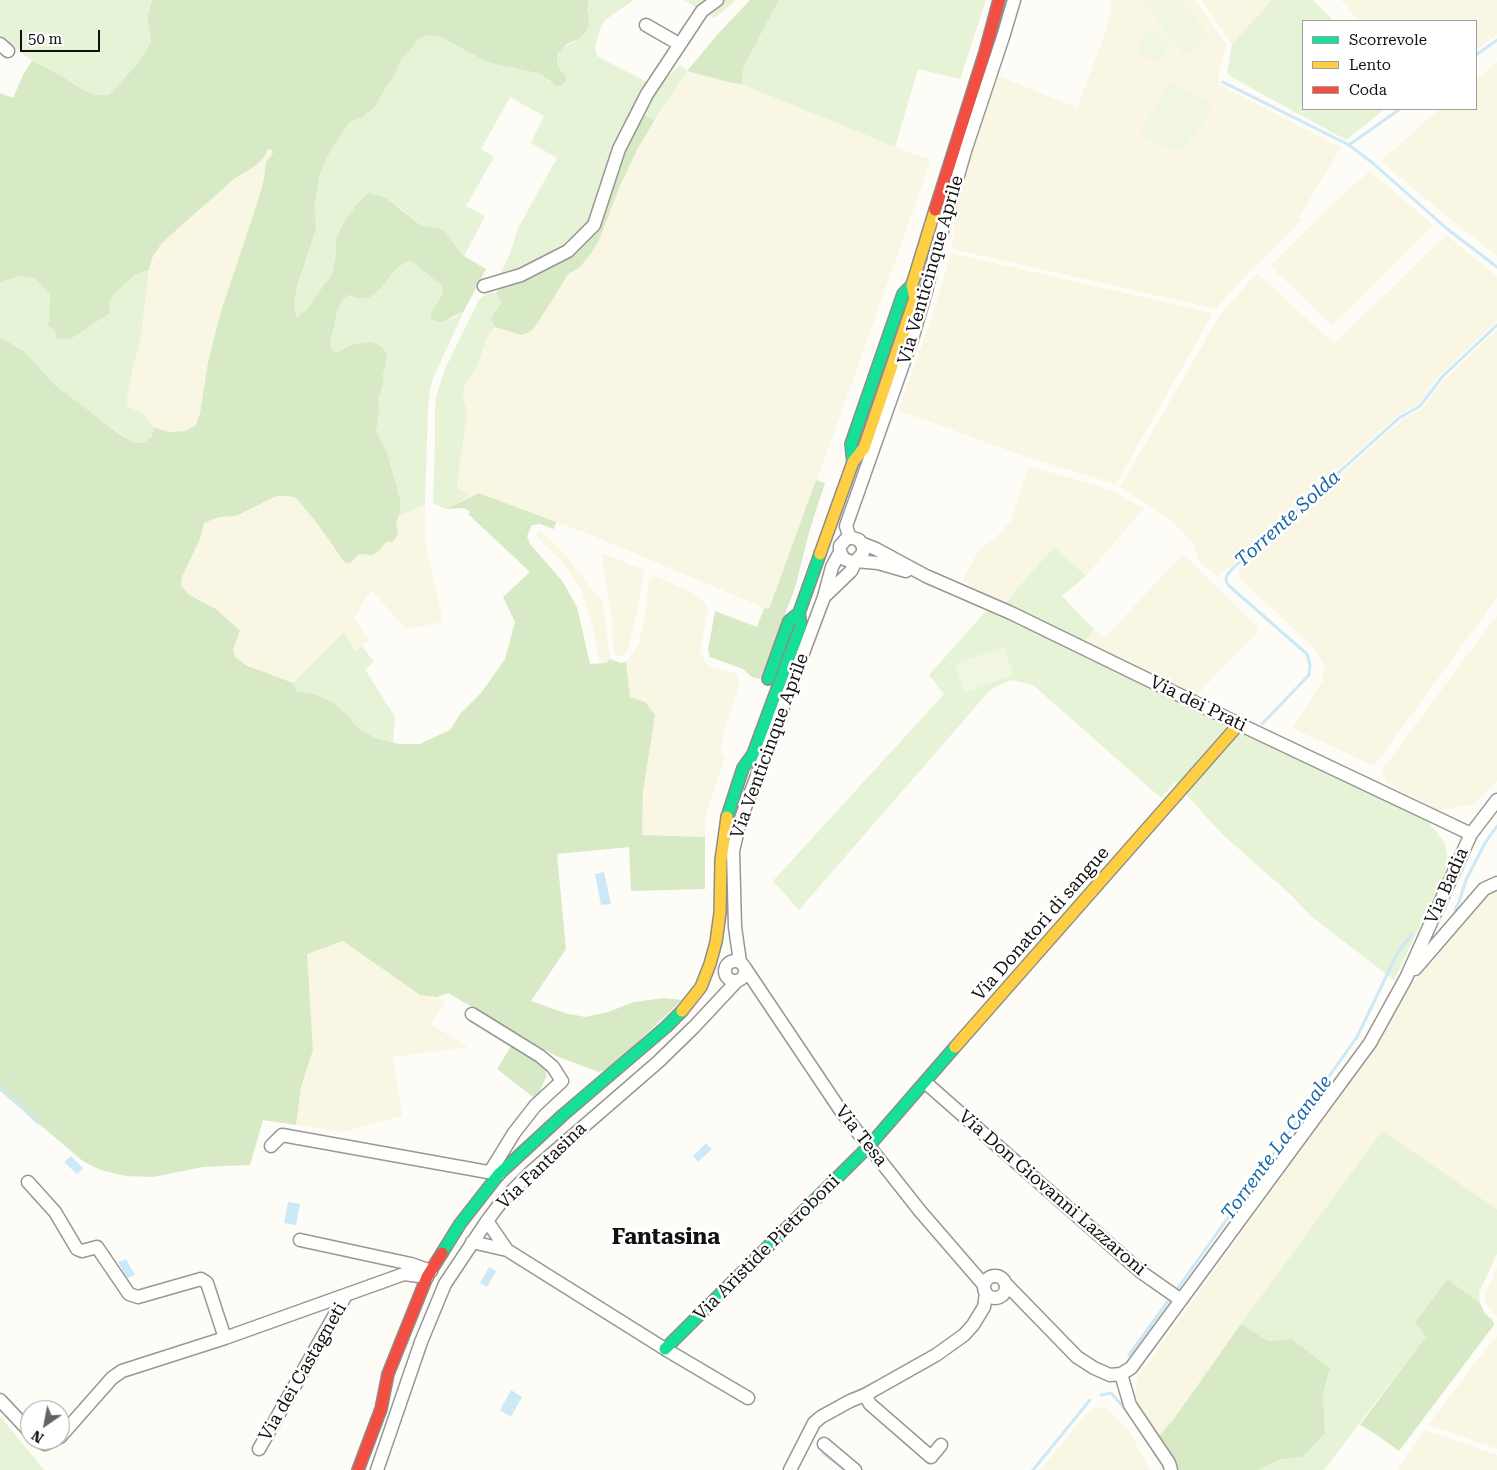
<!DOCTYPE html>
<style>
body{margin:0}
#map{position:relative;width:1497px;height:1470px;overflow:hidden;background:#fdfcf7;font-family:"Roboto Serif",serif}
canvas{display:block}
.legend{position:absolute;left:1302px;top:20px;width:175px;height:90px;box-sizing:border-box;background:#fff;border:1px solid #a0a0a0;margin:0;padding:6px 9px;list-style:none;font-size:15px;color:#111}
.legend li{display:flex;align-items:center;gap:10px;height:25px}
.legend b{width:25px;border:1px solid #a0a0a0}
.north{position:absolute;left:20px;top:1400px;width:50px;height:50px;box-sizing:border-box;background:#fff;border:1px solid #a0a0a0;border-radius:50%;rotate:213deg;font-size:14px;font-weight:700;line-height:20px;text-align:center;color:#111}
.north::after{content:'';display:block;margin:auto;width:18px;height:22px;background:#646362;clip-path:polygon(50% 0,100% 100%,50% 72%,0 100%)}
.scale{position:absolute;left:20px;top:30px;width:80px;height:22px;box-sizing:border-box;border:2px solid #111;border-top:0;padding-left:6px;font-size:15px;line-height:18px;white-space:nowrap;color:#111;-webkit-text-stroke:4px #fff;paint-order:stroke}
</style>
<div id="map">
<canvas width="1497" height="1470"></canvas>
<ul class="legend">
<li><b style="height:6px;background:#16e098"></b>Scorrevole</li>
<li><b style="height:6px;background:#ffcf43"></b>Lento</li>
<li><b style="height:6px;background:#f24e42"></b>Coda</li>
</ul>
<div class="north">N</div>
<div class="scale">50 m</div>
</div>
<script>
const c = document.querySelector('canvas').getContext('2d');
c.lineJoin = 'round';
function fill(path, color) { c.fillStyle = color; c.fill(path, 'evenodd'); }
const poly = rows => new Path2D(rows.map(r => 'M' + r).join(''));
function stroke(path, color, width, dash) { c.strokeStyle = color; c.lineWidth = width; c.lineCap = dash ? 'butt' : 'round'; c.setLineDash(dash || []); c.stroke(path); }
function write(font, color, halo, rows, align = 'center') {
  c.font = font + ' "Roboto Serif",serif'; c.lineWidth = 5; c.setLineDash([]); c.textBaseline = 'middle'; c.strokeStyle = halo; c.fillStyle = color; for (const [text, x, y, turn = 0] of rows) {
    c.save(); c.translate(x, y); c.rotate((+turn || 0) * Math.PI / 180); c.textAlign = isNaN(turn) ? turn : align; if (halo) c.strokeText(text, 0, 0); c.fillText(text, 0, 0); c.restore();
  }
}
const farmland = poly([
 [1110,0,1195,0,1227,45,1219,72,1219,85,1341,147,1299,217,1303,219,1254,267,1216,309,952,249,956,206,971,148,997,75,1077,108,1106,30,1112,3],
 [1201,0,1272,0,1232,44],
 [1341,0,1497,0,1497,35,1476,50,1476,21,1359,21],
 [1497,62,1497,256,1441,212,1381,161,1439,109,1476,109,1476,79],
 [687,71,732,83,741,84,895,147,931,160,842,411,769,610,586,533,479,493,470,496,457,487,467,412,463,396,465,383,476,368,488,336,495,327,521,335,544,313,568,274,579,268,590,255,599,240,620,186,637,150],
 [271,149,273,153,266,163,263,184,247,234,221,311,208,362,200,413,196,425,185,431,169,432,153,427,144,415,126,406,133,367,141,336,149,270,153,256,162,243,194,216,210,199,234,179,255,166,264,157,267,150],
 [1370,171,1433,225,1332,325,1270,266,1341,196],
 [1446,235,1497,276,1497,321,1438,377,1417,405,1399,414,1264,537,1234,564,1216,576,1198,560,1193,544,1174,523,1120,487,1221,313,1257,273,1334,344],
 [951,253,1213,313,1116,484,1026,457,898,410,930,323],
 [1497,330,1497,598,1374,766,1292,728,1323,680,1324,666,1314,648,1240,579,1238,567,1404,418,1422,409,1442,382],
 [1029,466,1110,490,1144,508,1086,576,1054,547,1014,592,1001,609,963,580,978,551,994,539,1011,521],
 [277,496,288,496,296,498,317,523,340,558,354,558,359,554,372,554,378,552,386,542,396,538,398,531,396,522,399,516,425,505,426,545,443,622,406,629,371,590,354,618,370,640,355,651,343,633,293,683,261,672,236,658,233,650,240,631,203,601,188,594,181,586,182,577,195,551,204,523,219,517,236,516],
 [537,532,541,532,547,536,565,554,603,603,610,659,606,663,600,663,594,632,581,589,562,562,537,537],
 [601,553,644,570,638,608,628,649,624,656,619,656,614,653,613,649,612,621],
 [1183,554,1260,629,1191,701,1080,648,1094,629,1104,638],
 [655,576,693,593,703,600,708,609,700,653,706,663,715,669,735,673,740,682,724,733,720,752,725,756,705,816,705,837,642,835,645,702,629,697,626,662,634,653,639,642,644,621,649,580],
 [1497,615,1497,781,1473,805,1438,810,1387,783,1382,770],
 [1497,889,1497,1209,1382,1132,1173,1420,1159,1436,1142,1410,1135,1396,1137,1378,1337,1101,1381,1036,1407,990,1455,935,1474,909,1492,890],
 [343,941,420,995,437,997,445,1002,431,1024,468,1047,393,1057,402,1116,343,1132,296,1125,301,1087,313,1050,306,954],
 [1497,1267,1497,1316,1490,1310,1485,1301,1484,1296],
 [1497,1335,1497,1449,1428,1425],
 [1098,1407,1107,1409,1130,1433,1150,1470,1040,1470,1087,1413],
 [1425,1430,1497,1455,1497,1470,1398,1470]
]);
const green = poly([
 [0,0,152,0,147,18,151,42,138,63,109,95,96,95,85,91,57,73,32,61,0,36],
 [589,0,634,0,605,20,601,27,595,46,597,56,656,87,680,65,687,71,655,120,644,115,591,219,583,236,521,275,500,274,511,251,517,230,557,158,531,143,544,116,510,97,481,149,494,157,466,206,485,216,464,256,442,229,422,226,399,207,344,222,336,238,336,255,332,274,306,310,297,317,294,307,297,287,316,229,315,202,320,173,332,148,350,122,361,118,375,107,386,87,395,75,400,61,409,49,419,39,428,35,441,36,487,62,541,74,551,83,563,72,558,66,557,60,561,49,574,42,589,17,587,10],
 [683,0,736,0,715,18],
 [779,0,986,0,960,79,918,69,895,147,741,84,744,66],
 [1272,0,1313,0,1334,21,1303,21,1303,109,1385,109,1346,140,1233,78,1227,73,1232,44],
 [410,260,442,286,443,293,431,313,431,318,436,322,453,318,464,311,434,376,430,389,428,406,425,505,399,516,401,504,394,482,393,471,388,455,376,431,380,410,378,400,383,385,383,374,386,366,387,356,362,344,353,344,336,354,332,350,330,344,338,309,342,300,349,295,356,298,369,298,381,288,397,268],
 [149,270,141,336,133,368,126,405,144,415,153,427,152,436,143,443,132,442,91,413,55,385,24,351,0,337,0,282,20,276,35,279,50,293,49,322,47,323,71,339,110,313,109,305,113,295,136,274],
 [490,293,496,293,501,303,496,309,491,320,495,327,488,336,476,368,465,383,463,396,467,412,457,487,470,496,445,509,433,503,435,444,435,405,438,390,446,367,479,300,484,295],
 [1054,547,1086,576,1062,596,1094,629,1081,647,1420,813,1436,831,1445,844,1448,862,1443,878,1394,980,1312,917,1291,895,1222,834,1175,782,1161,798,1033,685,1011,680,991,689,799,910,773,881,944,694,929,675,985,612,1001,609,1014,592],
 [344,632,355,651,362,646,374,662,365,669,395,717,393,742,376,738,359,729,346,714,314,694,296,691,293,683],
 [1382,1131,1497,1209,1497,1254,1479,1292,1480,1303,1447,1279,1426,1336,1324,1470,1259,1470,1279,1460,1303,1457,1325,1433,1323,1395,1330,1368,1292,1339,1268,1341,1241,1324],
 [0,1416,37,1461,44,1470,0,1470]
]);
const forest = poly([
 [152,0,589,0,587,10,589,17,588,28,581,37,566,45,558,54,557,60,558,66,566,77,565,82,561,86,556,86,541,74,487,62,441,37,428,35,419,39,400,61,395,75,386,87,375,107,361,118,350,122,332,148,320,173,315,202,316,229,297,287,294,307,297,317,306,310,332,274,336,255,336,238,344,222,358,203,368,193,384,197,422,226,442,229,464,256,486,269,464,311,442,322,436,322,431,318,431,313,443,293,442,286,410,260,397,268,381,288,369,298,356,298,349,295,342,300,338,309,330,344,332,350,336,353,353,344,372,342,382,347,387,356,386,366,383,374,383,385,378,400,380,410,376,431,388,455,401,504,399,516,396,522,398,531,396,538,392,542,386,542,378,552,372,555,359,554,350,563,344,562,317,523,296,498,288,496,277,496,236,516,219,517,204,523,200,539,182,577,181,585,188,594,216,609,240,631,233,650,236,658,248,666,293,683,296,691,314,694,332,702,346,714,359,729,376,738,399,744,420,744,450,730,460,714,481,693,505,659,515,622,503,597,530,572,468,514,470,512,464,508,445,509,479,493,556,522,554,529,540,524,532,525,527,536,530,544,563,582,577,607,590,664,606,663,610,659,621,663,626,662,630,697,645,702,655,715,643,792,642,835,705,837,705,889,631,891,629,847,557,854,566,949,531,1001,565,1013,585,1017,608,1012,634,1002,663,998,682,1000,610,1068,599,1072,556,1056,448,993,437,997,420,995,343,941,307,954,313,1050,301,1087,296,1125,263,1120,250,1165,203,1167,153,1177,126,1176,101,1170,84,1162,0,1091,0,337,24,351,55,385,114,430,132,442,143,443,152,436,153,427,169,432,185,431,196,425,200,413,208,362,221,311,247,234,263,184,266,162,273,153,271,149,267,150,264,157,255,166,234,179,162,243,153,256,149,270,136,274,113,295,109,305,110,313,71,339,55,338,57,333,46,323,49,322,50,293,35,279,20,276,0,282,0,93,13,98,24,73,32,61,57,73,85,91,96,95,109,95,138,63,151,42,147,18],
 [750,0,779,0,744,66,741,84,732,83,687,71,718,34],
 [644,115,655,120,637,150,620,186,599,240,590,255,579,268,568,274,553,299,534,328,528,333,521,335,495,327,491,320,493,314,501,303,496,293,501,285,500,274,521,275,583,236,633,116],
 [816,480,825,483,810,529,795,588,760,679,752,677,743,669,710,657,708,650,715,611,757,627,764,608,769,609],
 [513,1043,545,1068,547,1075,540,1090,542,1096,537,1100,497,1069],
 [1447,1279,1480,1303,1485,1314,1493,1320,1494,1325,1399,1451,1374,1433,1360,1425,1426,1336,1415,1323],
 [1241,1324,1268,1341,1292,1339,1330,1368,1323,1395,1325,1433,1303,1457,1279,1460,1259,1470,1178,1470,1159,1436,1173,1420]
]);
const pitch = poly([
 [1142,0,1182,0,1209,36,1184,55],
 '1139 46a14 14 0 1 1 28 0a14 14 0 1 1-28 0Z',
 [1169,82,1207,102,1211,108,1210,115,1184,146,1177,150,1172,150,1146,138,1141,132],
 [1003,646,1014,674,965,693,954,665]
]);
const water = poly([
 [604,872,611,904,601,905,595,874],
 [706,1143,712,1149,698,1162,693,1156],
 [71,1156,83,1168,77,1174,64,1162],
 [288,1202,300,1204,296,1225,284,1223],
 [126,1259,135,1275,127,1278,118,1262],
 [489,1267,496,1271,487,1287,480,1283],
 [511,1390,522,1397,511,1417,500,1410]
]);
const stream = poly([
 [1476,55,1497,40],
 [1223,82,1349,145],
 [1400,109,1349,145,1374,164,1446,228,1497,267],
 [1262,724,1309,675,1310,665,1307,654,1228,585,1226,580,1227,575,1233,568,1399,418,1420,406,1442,377,1497,325],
 [1455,910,1459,902,1466,880,1485,843,1497,826],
 [0,1086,38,1123],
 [1175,1292,1357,1037,1397,954,1412,934],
 [1129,1355,1171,1297],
 [853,1393,875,1382],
 [1101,1395,1111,1393,1127,1411],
 [820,1410,845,1397],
 [823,1453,845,1470],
 [1033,1470,1090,1400]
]);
const street = poly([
 [646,25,679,44],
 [0,44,8,51],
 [484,286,521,275,568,251,594,225,619,149,647,94,702,11,717,0],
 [850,538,846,526,913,336,926,291,932,266,965,151,1003,37,1014,0],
 [861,543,876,549,926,576,1011,613,1239,724,1471,834],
 [825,596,851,571,856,561,863,553,863,546,859,540,853,538,847,538,840,546,840,552,844,559,852,562,856,561,878,563,906,571],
 '725 971a10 10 0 1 1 20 0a10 10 0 1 1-20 0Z',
 [740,962,735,927,733,851,740,821,824,597,832,567,840,552],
 [745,968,841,1111,920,1211,984,1285],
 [1415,969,1484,889,1497,883],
 [472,1014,540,1056,553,1067,562,1081,535,1106,514,1133,490,1172],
 [926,1083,1141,1272,1181,1300],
 [271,1146,282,1135,499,1174],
 [28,1182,55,1212,77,1249,82,1251,97,1247,129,1294,138,1297,201,1279,207,1283,225,1338],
 [487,1221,507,1250],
 [300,1240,411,1264,431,1271],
 [472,1242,507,1250,665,1349,748,1398],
 '984 1287a11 11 0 1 1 22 0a11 11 0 1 1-22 0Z',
 [1005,1283,1077,1357,1094,1368,1110,1375,1121,1374,1131,1368,1370,1043,1406,978,1471,834,1497,800],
 [1121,1374,1130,1405,1169,1463,1171,1470],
 [865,1395,870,1404,931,1457,941,1445],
 [0,1400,30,1432],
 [60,1437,112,1378,122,1371,225,1338,404,1274,427,1277],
 [39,1440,45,1444,54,1440],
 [824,1444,855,1470],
 [259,1449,346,1295],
 [377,1470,421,1342,445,1284,487,1221,502,1201,531,1172,658,1062,694,1027,737,981],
 [790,1470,814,1423,821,1417,850,1401,865,1395,936,1355,964,1335,973,1325,984,1307,986,1293]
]);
const fast = poly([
 [853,462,851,444,903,294,912,285],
 [768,679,789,621,799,613],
 [727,817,743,768,753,754,801,625,799,613,820,554],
 [442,1253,460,1224,499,1174,563,1115,666,1027,682,1011],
 [665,1349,869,1146,955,1047]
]);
const slow = poly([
 [820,554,853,462,864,448,915,298,912,285,935,210],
 [682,1011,701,987,710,964,716,942,720,913,721,860,727,817],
 [955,1047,1239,724]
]);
const jam = poly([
 [935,210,985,52,999,0],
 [358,1470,381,1409,388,1374,427,1277,442,1253]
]);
const streetNames = [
 ["Via Venticinque Aprile",931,270,-74],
 ["Via dei Prati",1198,704,26],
 ["Via Venticinque Aprile",770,746,-70],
 ["Via Badia",1447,886,-66],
 ["Via Donatori di sangue",1041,924,-49],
 ["Via Tesa",861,1136,52],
 ["Via Fantasina",542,1166,-44],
 ["Via Don Giovanni Lazzaroni",1052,1193,41],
 ["Via Aristide Pietroboni",767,1248,-45],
 ["Via dei Castagneti",303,1372,-60]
];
const waterNames = [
 ["Torrente Solda",1288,519,-42],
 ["Torrente La Canale",1277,1148,-54]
];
const districtNames = [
 ["Fantasina",666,1238]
];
fill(farmland, '#f9f7e4');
fill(green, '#e7f3d7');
fill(forest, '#d8eac5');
fill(pitch, '#f0f6e1');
fill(water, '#cde8f7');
stroke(stream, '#cde8f7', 3);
stroke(street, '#979795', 15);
stroke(fast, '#8e8d8b', 14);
stroke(slow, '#8e8d8b', 14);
stroke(jam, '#8e8d8b', 14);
stroke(street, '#fffffe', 12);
stroke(fast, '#16e098', 11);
stroke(slow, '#ffcf43', 11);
stroke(jam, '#f24e42', 11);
write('18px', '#111', '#fff', streetNames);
write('italic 19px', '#1768a6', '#fff', waterNames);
write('bold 22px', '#111', '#fff', districtNames);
</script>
